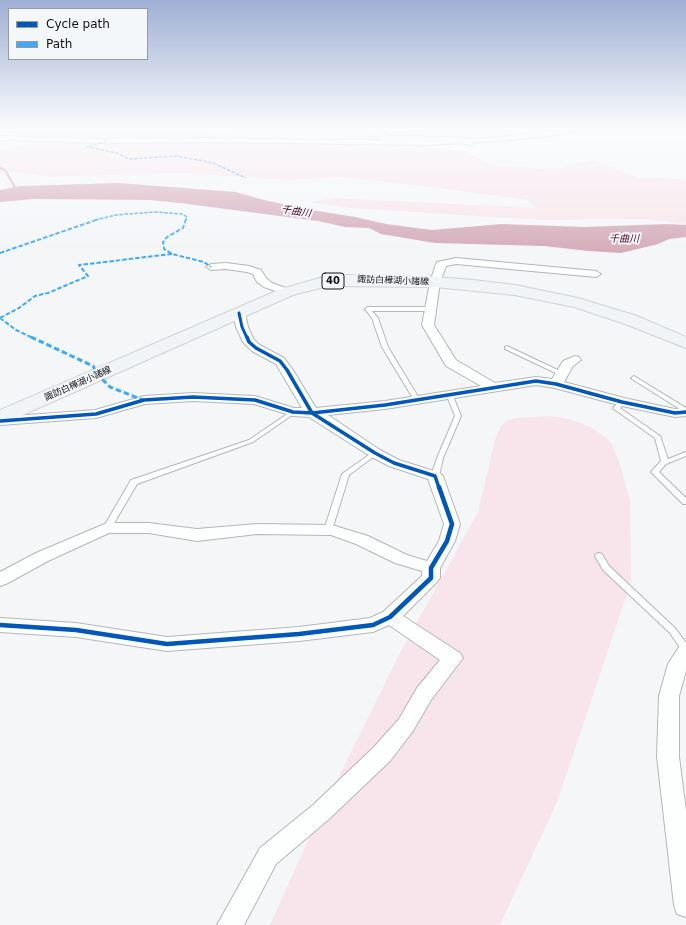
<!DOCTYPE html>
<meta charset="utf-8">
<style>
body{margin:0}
#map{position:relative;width:686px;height:925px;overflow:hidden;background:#f4f6f8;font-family:"DejaVu Sans",sans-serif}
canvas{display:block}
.legend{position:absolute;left:8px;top:8px;width:140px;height:52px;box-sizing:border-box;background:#f3f7f9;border:1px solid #999c9d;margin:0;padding:5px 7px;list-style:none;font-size:12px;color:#121314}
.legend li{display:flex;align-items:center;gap:8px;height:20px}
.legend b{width:20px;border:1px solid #999c9d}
</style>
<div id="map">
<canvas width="686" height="925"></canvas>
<ul class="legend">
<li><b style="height:5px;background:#0057b8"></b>Cycle path</li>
<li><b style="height:5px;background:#3fa9f5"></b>Path</li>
</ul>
</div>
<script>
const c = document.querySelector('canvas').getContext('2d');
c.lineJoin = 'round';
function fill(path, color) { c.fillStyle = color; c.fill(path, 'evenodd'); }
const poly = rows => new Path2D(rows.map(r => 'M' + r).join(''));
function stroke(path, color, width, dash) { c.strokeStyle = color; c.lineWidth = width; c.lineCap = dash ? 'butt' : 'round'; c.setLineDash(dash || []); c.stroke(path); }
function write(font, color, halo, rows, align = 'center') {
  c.font = font + ' "DejaVu Sans","Noto Sans JP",sans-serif'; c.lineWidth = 4; c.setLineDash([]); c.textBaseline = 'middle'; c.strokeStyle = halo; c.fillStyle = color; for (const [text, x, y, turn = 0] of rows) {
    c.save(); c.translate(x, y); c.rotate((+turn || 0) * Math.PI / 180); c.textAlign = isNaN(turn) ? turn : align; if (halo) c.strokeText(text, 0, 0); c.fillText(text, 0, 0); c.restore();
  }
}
const green = poly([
 [0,128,90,128,96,130,147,129,226,133,259,142,337,145,344,135,367,136,425,147,465,151,491,165,555,170,591,160,636,177,686,179,686,224,649,219,543,220,351,208,310,202,334,198,536,208,528,200,431,187,341,177,286,180,181,173,48,177,12,171,0,176,0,149,65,141,43,137,0,132],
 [549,416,569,419,583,424,596,430,611,443,619,462,630,500,631,582,557,802,500,925,270,925,313,829,401,651,478,512,495,440,501,426,506,421,515,418]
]);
const water = poly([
 [119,183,236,192,264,200,306,209,355,217,386,224,432,230,501,224,585,227,666,224,686,225,686,237,669,239,658,244,621,253,589,251,544,246,435,243,381,234,369,228,345,227,318,221,180,203,150,200,34,199,0,202,0,190,20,186]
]);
const stream = poly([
 [0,168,5,170,17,191]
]);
const lane = poly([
 [368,307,431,307,434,309,431,311,372,311,378,318,388,347,420,400,419,401,415,401,414,400,382,347,372,318,365,309,368,307],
 [507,346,564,373,565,374,564,375,560,375,505,349,505,347,507,346],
 [634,376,686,408,686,413,632,379,631,378,634,376],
 [450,394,453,396,461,416,443,458,439,476,435,478,431,476,437,458,455,416,447,396,450,394],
 [622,400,625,402,620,408,660,436,668,459,686,452,686,456,666,464,659,472,686,498,686,504,683,504,651,472,661,461,655,438,614,409,613,408,620,401,622,400],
 [293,410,296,412,295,413,253,442,137,484,110,530,104,530,103,528,131,480,249,440,293,410],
 [375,451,378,453,377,454,349,475,332,530,331,532,328,533,325,532,324,530,342,474,373,452,375,451],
 [599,553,602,554,609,566,676,629,686,643,686,653,683,652,670,633,603,570,595,556,596,554,599,553]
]);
const street = poly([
 [367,128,388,128,384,130,370,132,367,132,367,128],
 [574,128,589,128,585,130,557,135,501,141,428,145,204,142,107,143,0,140,0,136,107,139,204,138,428,141,501,137,574,128],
 [456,258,596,271,601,274,596,277,456,264,446,266,440,282,434,325,456,360,495,383,536,377,552,379,563,361,575,356,579,357,581,360,573,366,564,382,624,398,675,409,686,408,686,416,675,417,622,406,555,388,536,385,385,409,328,415,380,450,399,460,440,473,443,476,460,524,455,541,440,568,440,578,437,582,403,616,460,653,463,658,431,700,413,731,390,761,329,819,276,864,244,925,217,925,260,848,313,805,374,747,399,719,417,688,440,660,389,625,373,632,299,641,167,651,76,637,0,632,0,618,76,623,167,637,299,627,370,618,383,612,422,576,422,571,395,563,356,544,331,535,257,534,197,541,149,533,109,533,48,561,6,584,0,586,0,572,36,553,107,523,149,523,197,529,257,524,332,525,368,536,407,555,427,561,439,541,444,524,428,479,389,466,370,456,309,417,293,416,254,404,193,401,145,404,96,418,0,425,0,417,95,410,144,396,193,393,255,396,294,408,302,408,276,364,252,351,243,342,236,327,233,313,235,311,239,310,243,311,245,313,248,327,254,340,260,345,284,358,293,370,316,408,385,401,481,386,446,366,422,325,430,282,436,264,437,262,456,258],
 [226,263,249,266,261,270,266,278,272,283,291,290,293,292,287,295,264,287,257,282,253,274,247,272,226,269,211,270,206,267,211,264,226,263],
 [686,645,686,671,679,696,679,757,686,811,686,917,677,914,674,905,657,757,659,696,668,664,679,647,686,645]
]);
const secondary = poly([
 [362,128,374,128,391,136,459,137,475,140,476,142,471,145,459,143,391,142,379,139,362,128]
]);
const primary = poly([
 [349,275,435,277,473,280,515,285,578,298,637,316,686,337,686,348,625,324,574,307,515,295,435,287,328,286,293,295,7,422,0,424,0,410,281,289,327,276,349,275]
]);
const quietFar2 = poly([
 [107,141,87,147,117,153,129,159,176,156,204,161,213,163,246,178],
 [95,220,116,215,155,212,182,214,187,217,186,220]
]);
const quietFar1 = poly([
 [186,219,183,228,167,237,163,242,164,249,172,254,204,262,211,267],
 [0,253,99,219],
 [0,318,19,308,35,296,48,293,88,276,79,265,172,254],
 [0,318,16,330,33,338]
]);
const quiet = poly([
 [31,337,93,366,98,375,110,387,143,400]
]);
const cyclewayFar2 = poly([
 [239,313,242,327,247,338]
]);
const cyclewayFar1 = poly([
 [247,337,249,342,256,348,280,361,287,370,312,413,375,453,394,463,435,476,439,488],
 [0,421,96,414,144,400,193,397,255,400,293,412,312,413,385,405,536,381,556,384,622,402,675,413,686,412]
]);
const cycleway = poly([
 [0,625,76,630,167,644,299,634,373,625,390,617,431,578,431,568,447,541,452,524,439,487]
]);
const farStreetnames = [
 ["諏訪白樺湖小諸線",393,281,2],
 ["諏訪白樺湖小諸線",78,384,-24]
];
const farWaternames = [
 ["千曲川",296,212,9],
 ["千曲川",624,239]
];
const shields = [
 [333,281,22]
];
const shieldNames = [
 ["40",333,281]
];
fill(green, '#f8e4eb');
fill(water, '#d3a8b7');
stroke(stream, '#d3a8b7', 2.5);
stroke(lane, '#b5b6b7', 2);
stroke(street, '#b5b6b7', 2);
stroke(secondary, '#b5b6b7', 2);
stroke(primary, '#d0d1d2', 2);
fill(lane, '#fdfefe');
fill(street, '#fdfefe');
fill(secondary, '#f7f9fb');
fill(primary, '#f1f4f7');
stroke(quietFar2, '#3fa9f5', 1.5, [3.5, 1.5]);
stroke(quietFar1, '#3fa9f5', 2, [4.5, 2]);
stroke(quiet, '#3fa9f5', 3, [5.5, 3]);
stroke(cyclewayFar2, '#0057b8', 3);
stroke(cyclewayFar1, '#0057b8', 3.5);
stroke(cycleway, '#0057b8', 4.5);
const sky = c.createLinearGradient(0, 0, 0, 257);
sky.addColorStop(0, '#9fafd4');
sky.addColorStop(0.5, '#fafbfc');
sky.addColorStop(1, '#fafbfc00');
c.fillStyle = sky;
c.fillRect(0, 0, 686, 257);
write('9px', '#121314', '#f3f7f9', farStreetnames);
write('italic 10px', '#52042c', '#f3f7f9', farWaternames);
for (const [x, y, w] of shields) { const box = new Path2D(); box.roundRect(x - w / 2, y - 8, w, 16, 3); c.fillStyle = '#f3f7f9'; c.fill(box); stroke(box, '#121314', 1); }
write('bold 10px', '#121314', null, shieldNames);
</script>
